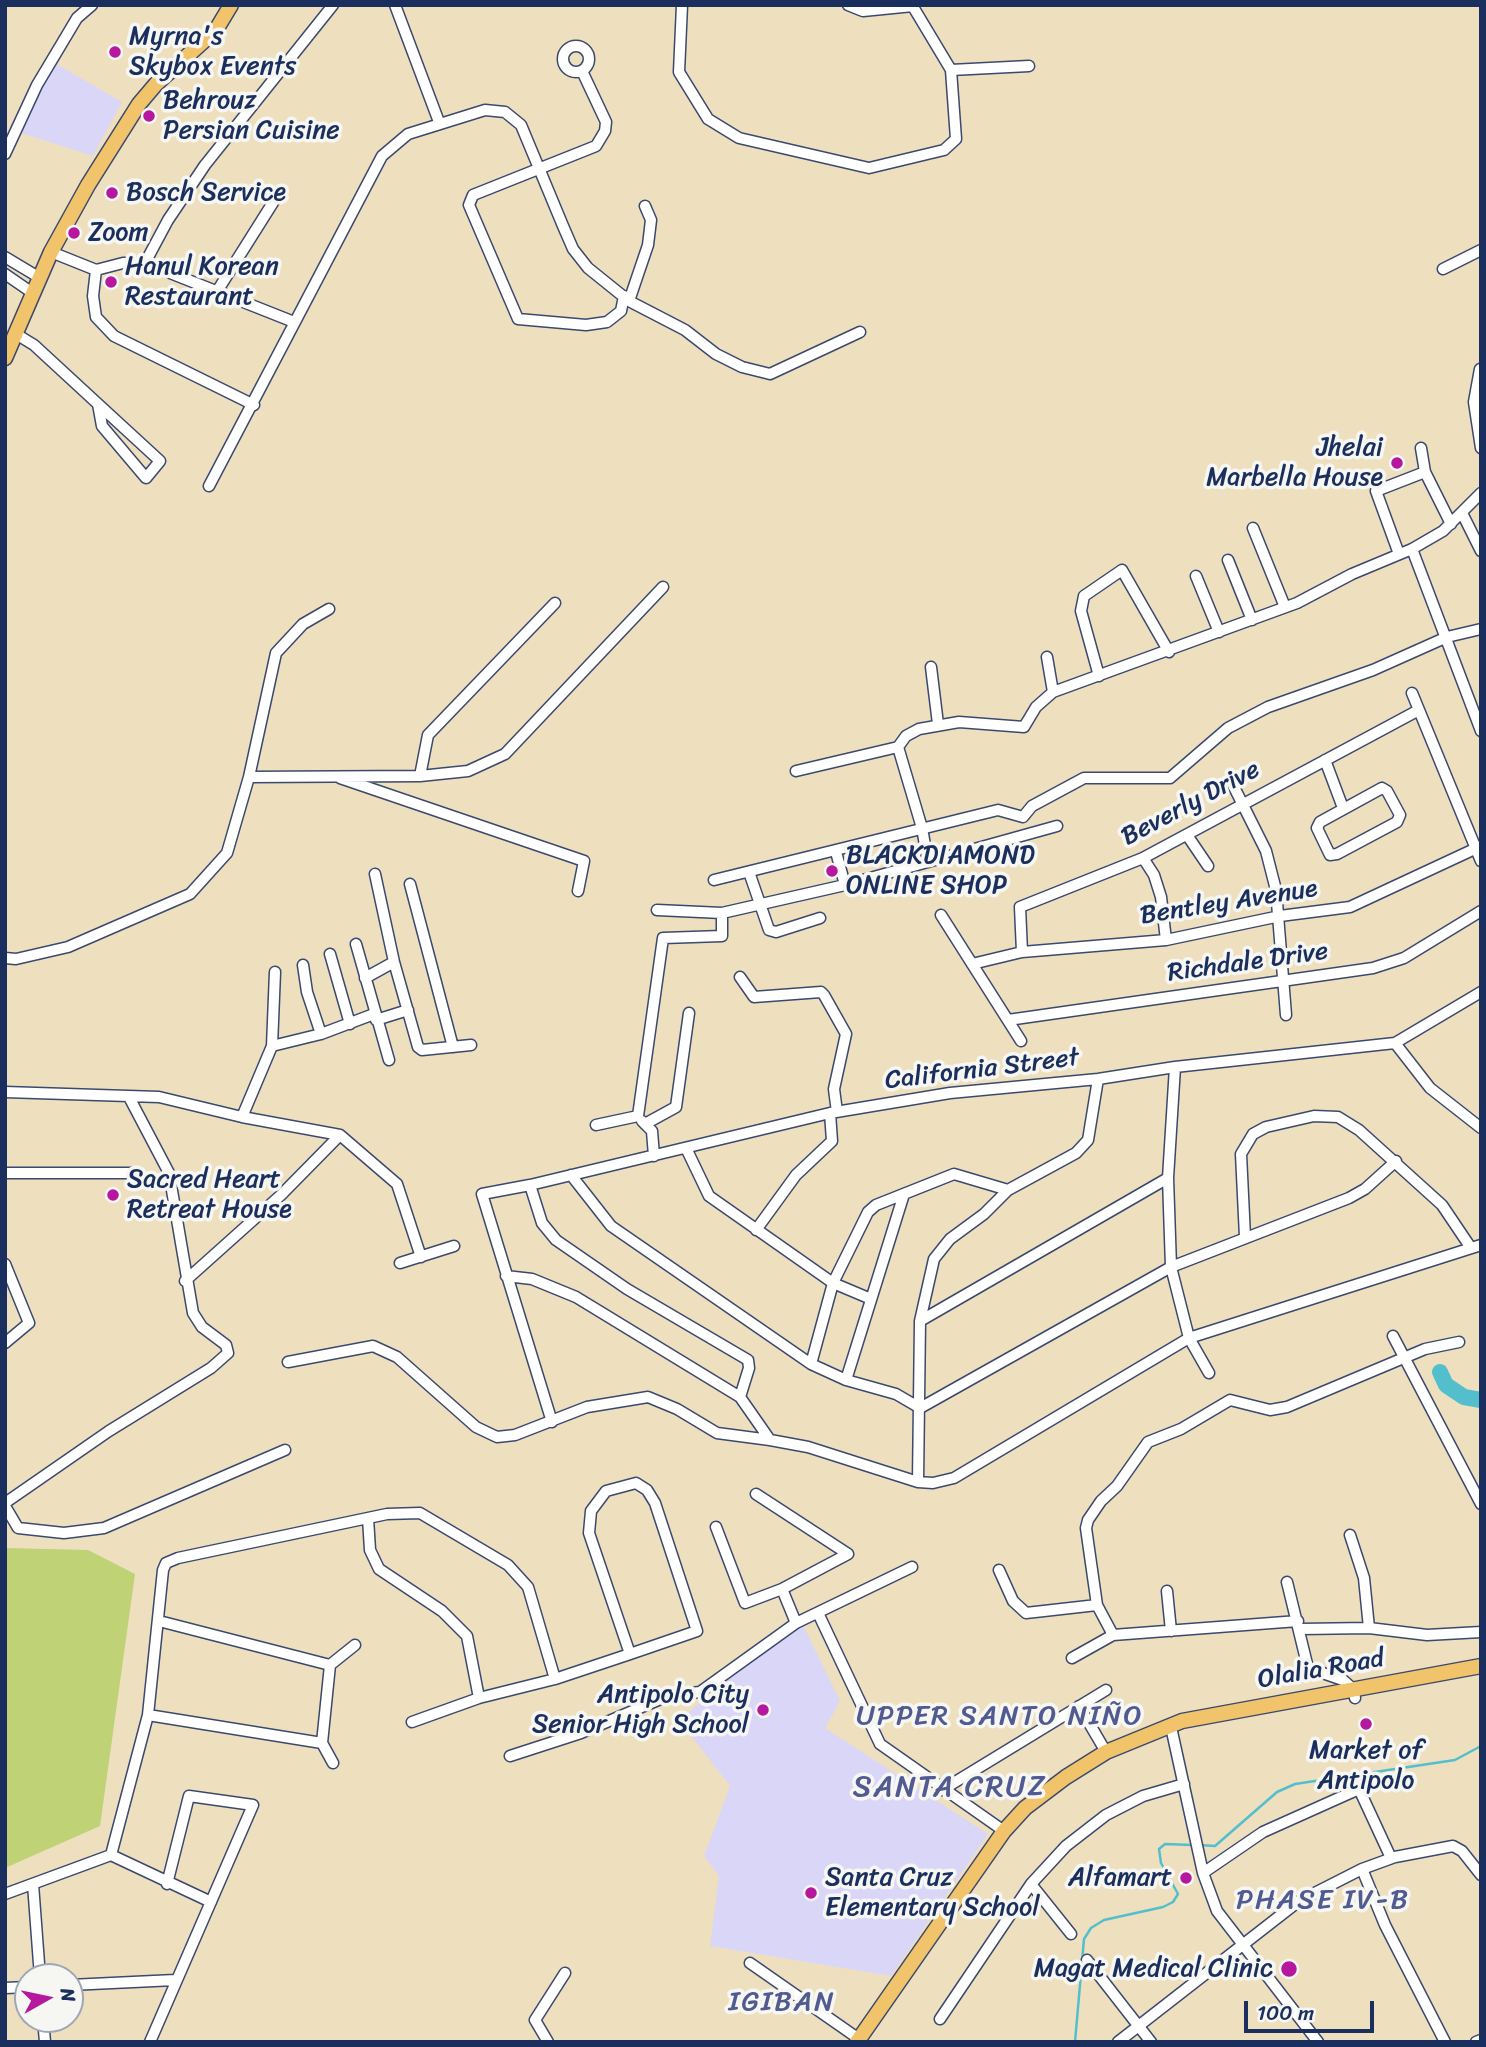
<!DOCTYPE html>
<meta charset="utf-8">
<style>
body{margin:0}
#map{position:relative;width:1486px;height:2047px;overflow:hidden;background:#eedfbf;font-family:Sriracha,sans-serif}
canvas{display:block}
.frame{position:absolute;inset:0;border:7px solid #1b2f5e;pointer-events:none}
.north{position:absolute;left:14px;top:1963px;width:70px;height:70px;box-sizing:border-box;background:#f6f6f2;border:2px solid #9ea6b7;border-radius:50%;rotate:81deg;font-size:19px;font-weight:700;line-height:28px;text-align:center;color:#1b2f5e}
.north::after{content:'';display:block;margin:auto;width:24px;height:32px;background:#b5179e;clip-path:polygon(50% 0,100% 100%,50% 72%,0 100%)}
.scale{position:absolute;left:1244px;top:2001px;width:130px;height:32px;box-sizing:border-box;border:4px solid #1b2f5e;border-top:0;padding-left:9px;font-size:21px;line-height:24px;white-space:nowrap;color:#1b2f5e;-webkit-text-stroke:5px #f6f6f2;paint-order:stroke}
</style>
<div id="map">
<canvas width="1486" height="2047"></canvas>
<div class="frame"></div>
<div class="north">N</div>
<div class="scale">100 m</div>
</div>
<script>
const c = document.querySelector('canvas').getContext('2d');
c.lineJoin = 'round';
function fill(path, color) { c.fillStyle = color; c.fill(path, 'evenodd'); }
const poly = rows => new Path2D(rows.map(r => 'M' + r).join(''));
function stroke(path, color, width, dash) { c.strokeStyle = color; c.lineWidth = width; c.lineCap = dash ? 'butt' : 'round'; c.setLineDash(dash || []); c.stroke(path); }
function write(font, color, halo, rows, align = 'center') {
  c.font = font + ' Sriracha,sans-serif'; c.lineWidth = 7; c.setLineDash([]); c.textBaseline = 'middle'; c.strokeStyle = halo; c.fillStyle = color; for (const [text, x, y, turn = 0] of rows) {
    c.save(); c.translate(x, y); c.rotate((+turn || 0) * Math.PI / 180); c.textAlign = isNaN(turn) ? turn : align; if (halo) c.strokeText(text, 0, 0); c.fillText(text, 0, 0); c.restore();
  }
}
const built = poly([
 [53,62,122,102,93,156,18,132],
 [795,1625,803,1625,840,1701,825,1728,988,1834,891,1976,710,1946,719,1876,704,1856,730,1786,679,1720]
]);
const green = poly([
 [5,1548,88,1550,135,1574,100,1826,5,1868]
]);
const stream = poly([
 [1199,1845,1215,1846,1277,1792,1295,1784,1455,1760,1481,1746],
 [1075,2042,1084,1939,1091,1928,1104,1920,1163,1907,1173,1902,1178,1894,1161,1863,1159,1849,1165,1844,1192,1845]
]);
const river = poly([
 [1440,1372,1446,1385,1464,1397,1481,1400]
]);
const minor = poly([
 [395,5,439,122],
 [682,5,679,72,708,119,739,138,869,168,944,150,956,139,951,70,912,5],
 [848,5,863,11,913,6],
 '563 59a13 13 0 1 1 26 0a13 13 0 1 1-26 0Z',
 [951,70,1029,66],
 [582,71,606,122,605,131,596,146,473,195,469,205,518,319,586,325,607,322,621,311,624,296],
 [5,154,37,85,77,18,92,5],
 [51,252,96,270,123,263,145,263,294,322],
 [5,257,40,278],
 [145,263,168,220,205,165,333,5],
 [1443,269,1481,250],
 [96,270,93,296,96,317,114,336,254,405],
 [5,274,34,294],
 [216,293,279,193],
 [629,301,648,245,651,220,645,206],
 [16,334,34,345,98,404,160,461,146,478,102,426,98,404],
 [1480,369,1474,402,1481,448],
 [1421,448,1425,472,1451,524],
 [209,486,382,156,408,134,485,110,505,112,521,125,563,226,573,249,588,268,629,301,685,330,716,354,742,367,770,374,860,332],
 [1462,513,1481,551],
 [1253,528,1285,607],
 [1412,549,1481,731],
 [1399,554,1376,491,1425,472],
 [1228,560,1252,620],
 [1196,576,1219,632],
 [1047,657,1053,692],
 [931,667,938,724],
 [1099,676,1081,611,1084,596,1122,570,1169,652],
 [1412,693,1481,861],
 [1325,760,1343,808],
 [796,771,898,747],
 [420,776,428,735,555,603],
 [249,777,420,776,468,771,505,754,663,587],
 [340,778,584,861,578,891],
 [1232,783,1266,851,1276,890,1286,1015],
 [1382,788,1387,791,1400,815,1397,822,1337,854,1330,855,1317,828,1320,822,1382,788],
 [1187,835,1208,866],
 [836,852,845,885,1057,826],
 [1143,858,1154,875,1161,897,1166,940],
 [928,862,922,828,898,747,906,736,919,729,959,722,1024,727,1036,707,1053,692,1297,603,1352,574,1412,549,1443,531,1481,493],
 [749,872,769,930,776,932,820,918],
 [375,874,394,962,418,1047,422,1050,471,1045],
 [714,880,998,810,1023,817,1032,806,1084,778,1170,778,1228,728,1268,707,1373,670,1447,637,1481,629],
 [410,884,453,1047],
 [657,910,722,913,845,885],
 [941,915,1021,1041],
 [356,944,389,1060],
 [1022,952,1020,907,1143,858,1417,711],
 [330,954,350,1024],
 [5,958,16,959,68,947,190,894,227,853,249,777,276,653,303,624,329,609],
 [972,964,1022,952,1166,940,1280,916,1350,907,1481,846],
 [303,965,307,992,321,1034],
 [740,977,754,997,821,992,824,995,846,1034,834,1089,837,1112],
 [365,978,394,962],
 [376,1020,408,1010],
 [1008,1020,1373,968,1404,958,1481,911],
 [1395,1043,1430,1088,1481,1128],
 [272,1046,321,1034,374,1014],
 [1175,1067,1168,1178,1171,1267,1189,1338,1209,1373],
 [5,1092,159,1097,242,1117,340,1135,397,1184,421,1257],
 [242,1117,272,1046,275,972],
 [642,1121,652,1131,654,1156],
 [645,1124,676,1107,689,1013],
 [596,1125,638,1116,663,938,722,936,722,913],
 [686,1148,709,1196,833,1283,871,1299],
 [5,1173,138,1173],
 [571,1175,611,1226,811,1364,846,1380,896,1394,920,1408,1171,1267,1349,1198,1365,1189,1396,1161],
 [530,1185,542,1223,556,1240,627,1289,748,1360,749,1368,740,1397],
 [756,1230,796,1175,832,1141,830,1113],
 [1245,1237,1241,1154,1253,1134,1266,1127,1314,1116,1338,1117,1359,1130,1442,1205,1471,1248],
 [400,1263,454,1246],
 [5,1264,29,1323,5,1343],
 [506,1276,532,1279,576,1297,740,1397,770,1440,808,1447,918,1482,933,1483,954,1478,1189,1338,1481,1245],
 [185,1281,281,1195,340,1135],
 [920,1321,1168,1178],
 [1393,1336,1481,1504],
 [288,1362,373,1346,397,1357,476,1427,497,1437,515,1435,587,1407,648,1397,677,1409,717,1433,770,1440],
 [811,1364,833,1283,868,1212,876,1205,954,1174,1008,1190],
 [846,1380,904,1194],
 [552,1422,482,1194,530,1185,830,1113,950,1093,1098,1079,1175,1067,1395,1043,1481,992],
 [918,1482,920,1321,934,1259,950,1239,984,1214,1008,1190,1076,1153,1088,1140,1098,1079],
 [5,1503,109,1431,211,1368,228,1353,226,1345,202,1327,193,1313,169,1173,129,1097],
 [5,1506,18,1528,64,1533,104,1528,285,1450],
 [368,1518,370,1550,379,1569,442,1611,467,1636,479,1698],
 [716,1527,745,1603,782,1589,848,1554,756,1494],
 [1350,1535,1364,1578,1369,1628],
 [999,1570,1013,1601,1026,1613,1097,1605],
 [1287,1582,1308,1668,1343,1680,1353,1689,1355,1698],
 [782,1589,796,1623],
 [1167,1591,1171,1631],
 [818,1613,880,1744,1004,1831],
 [159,1621,330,1665],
 [1301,1629,1369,1628,1427,1635,1481,1632],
 [1113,1635,1097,1605,1086,1528,1088,1520,1101,1501,1117,1486,1148,1442,1181,1429,1230,1400,1270,1410,1287,1407,1425,1349,1459,1342],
 [1072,1658,1113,1635,1298,1621],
 [1079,1706,1106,1752],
 [148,1715,322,1743],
 [412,1722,479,1698,555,1679,630,1654,697,1631,655,1503,647,1490,636,1483,606,1491,591,1511,589,1533,630,1654],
 [1171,1727,1203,1873,1217,1911,1318,2042],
 [510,1756,581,1733,670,1695,700,1692,796,1623,912,1567],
 [333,1763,322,1743,330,1665,355,1645],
 [942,1790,1106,1690],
 [111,1855,211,1902],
 [1362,1869,1385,1925,1445,2042],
 [1203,1873,1263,1832,1359,1789,1391,1858],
 [33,1884,40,1977],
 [1031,1884,1071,1934],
 [5,1894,111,1855,148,1715,163,1570,166,1563,178,1558,387,1514,420,1513,508,1565,528,1587,555,1679],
 [1087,1960,1151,2042],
 [750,1963,859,2039],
 [70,1985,175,1980],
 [5,1988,28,1987],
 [43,2019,45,2042],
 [940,2019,1031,1884,1066,1846,1106,1815,1143,1796,1184,1784],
 [150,2042,253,1805,189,1796,167,1884],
 [548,2042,535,2020,565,1973],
 [1118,2042,1299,1901,1362,1869,1395,1857,1453,1846,1462,1851,1481,1875],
 [1476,2042,1481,2040]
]);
const major = poly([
 [5,358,51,252,88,185,139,104,156,84,216,30,231,5],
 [857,2042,1004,1831,1025,1808,1066,1777,1106,1752,1182,1721,1481,1666]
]);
const markers = [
 [115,52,7,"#b5179e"],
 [149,116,7,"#b5179e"],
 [112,193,7,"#b5179e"],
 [74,233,7,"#b5179e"],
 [111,282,7,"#b5179e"],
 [1397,463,7,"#b5179e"],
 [832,871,7,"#b5179e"],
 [113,1195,7,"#b5179e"],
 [763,1710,7,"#b5179e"],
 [1366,1724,7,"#b5179e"],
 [1186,1878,7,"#b5179e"],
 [811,1893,7,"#b5179e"],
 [1289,1969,9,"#b5179e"]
];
const poiNames = [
 ["Myrna's",129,37],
 ["Skybox Events",129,67],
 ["Behrouz",163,101],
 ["Persian Cuisine",163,131],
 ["Bosch Service",126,193],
 ["Zoom",88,233],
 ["Hanul Korean",125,267],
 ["Restaurant",125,297],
 ["Jhelai",1383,448,"right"],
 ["Marbella House",1383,478,"right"],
 ["BLACKDIAMOND",846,856],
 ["ONLINE SHOP",846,886],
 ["Sacred Heart",127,1180],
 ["Retreat House",127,1210],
 ["Antipolo City",749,1695,"right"],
 ["Senior High School",749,1725,"right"],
 ["Market of",1366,1751,"center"],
 ["Antipolo",1366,1781,"center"],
 ["Santa Cruz",825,1878],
 ["Elementary School",825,1908],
 ["Alfamart",1172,1878,"right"],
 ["Magat Medical Clinic",1273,1969,"right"]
];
const streetNames = [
 ["Beverly Drive",1191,804,-28],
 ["Bentley Avenue",1229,903,-9],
 ["Richdale Drive",1248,963,-8],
 ["California Street",982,1070,-7],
 ["Olalia Road",1321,1670,-10]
];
const neighbourhoodNames = [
 ["UPPER SANTO NIÑO",1000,1717],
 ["PHASE IV-B",1323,1901],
 ["IGIBAN",782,2003]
];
const quarterNames = [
 ["SANTA CRUZ",950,1788]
];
fill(built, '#dad6f7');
fill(green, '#bfd276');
stroke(stream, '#53bfcc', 2.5);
stroke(river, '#53bfcc', 16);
stroke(minor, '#3b496d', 13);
stroke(major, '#3b496d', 17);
stroke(minor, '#fff', 10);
stroke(major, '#f1c36a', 14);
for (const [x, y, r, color] of markers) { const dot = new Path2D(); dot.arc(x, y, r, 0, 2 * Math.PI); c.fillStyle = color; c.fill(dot); stroke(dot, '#f6f6f2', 2.5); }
write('26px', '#1b2f5e', '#f6f6f2', poiNames, 'left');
write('26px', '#1b2f5e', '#f6f6f2', streetNames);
c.letterSpacing = '2px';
write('28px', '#525b91', '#f6f6f2', neighbourhoodNames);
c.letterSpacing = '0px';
c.letterSpacing = '2px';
write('30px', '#525b91', '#f6f6f2', quarterNames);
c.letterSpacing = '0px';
</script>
